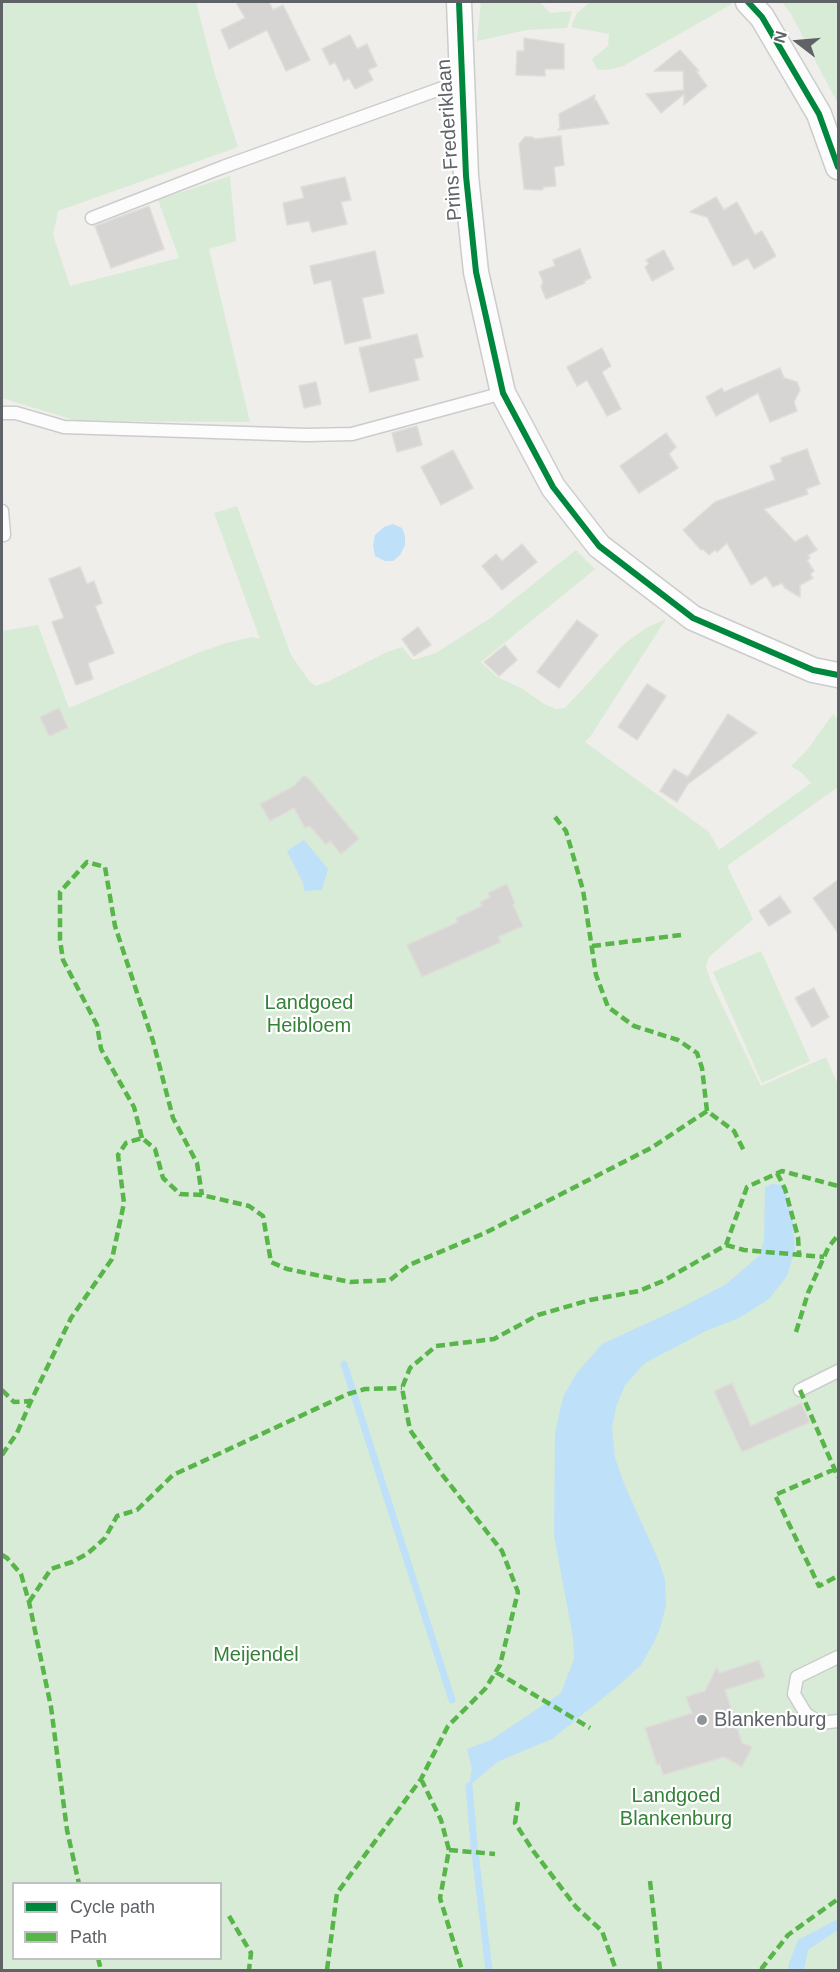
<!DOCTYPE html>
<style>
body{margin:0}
#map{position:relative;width:840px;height:1972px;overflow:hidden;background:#efeeea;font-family:Arial,sans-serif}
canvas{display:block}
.frame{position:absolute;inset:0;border:3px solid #5f6368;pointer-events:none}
.legend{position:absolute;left:12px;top:1882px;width:210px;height:78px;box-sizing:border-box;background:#fff;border:2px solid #bfc1c3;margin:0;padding:8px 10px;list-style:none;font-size:18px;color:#5f6368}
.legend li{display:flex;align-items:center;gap:12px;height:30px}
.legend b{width:30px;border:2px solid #bfc1c3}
.north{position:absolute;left:768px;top:12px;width:60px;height:60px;-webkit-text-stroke:4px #fff;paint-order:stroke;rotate:286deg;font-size:16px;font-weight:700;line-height:24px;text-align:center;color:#5f6368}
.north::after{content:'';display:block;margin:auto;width:21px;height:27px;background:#5f6368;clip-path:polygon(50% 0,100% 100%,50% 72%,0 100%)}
</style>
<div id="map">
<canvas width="840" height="1972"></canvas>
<div class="frame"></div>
<ul class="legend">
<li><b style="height:8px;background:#00873e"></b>Cycle path</li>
<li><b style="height:8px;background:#58b549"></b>Path</li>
</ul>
<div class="north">N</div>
</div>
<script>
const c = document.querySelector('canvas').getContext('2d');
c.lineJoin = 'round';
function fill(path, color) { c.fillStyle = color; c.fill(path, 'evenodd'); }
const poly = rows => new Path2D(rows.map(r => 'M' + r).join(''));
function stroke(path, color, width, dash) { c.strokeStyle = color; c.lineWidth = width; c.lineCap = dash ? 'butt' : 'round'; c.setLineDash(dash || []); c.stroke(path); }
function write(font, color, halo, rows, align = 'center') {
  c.font = font + ' Arial,sans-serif'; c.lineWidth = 4.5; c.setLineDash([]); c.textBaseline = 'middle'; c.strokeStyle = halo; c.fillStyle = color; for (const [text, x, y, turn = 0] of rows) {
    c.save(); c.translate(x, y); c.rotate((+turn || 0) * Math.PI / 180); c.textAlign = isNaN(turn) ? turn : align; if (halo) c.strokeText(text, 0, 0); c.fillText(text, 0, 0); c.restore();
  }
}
const green = poly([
 [2,2,196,2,213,68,238,147,58,211,53,235,70,286,179,258,158,200,230,176,236,241,209,249,250,422,77,421,2,398],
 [481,2,540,2,550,13,572,11,567,28,526,30,477,41],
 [590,2,730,2,732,4,623,66,607,70,597,69,592,59,608,46,609,34,571,27,577,13],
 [782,2,838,2,838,104,791,14],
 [237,506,291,655,310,682,316,686,329,681,387,652,402,647,413,660,436,653,492,617,576,550,595,569,481,662,497,677,523,689,544,704,556,709,565,708,624,644,646,628,666,619,590,737,585,742,709,832,719,850,811,783,802,773,791,766,807,750,833,714,838,719,838,787,727,866,753,919,709,957,706,967,711,982,761,1086,826,1057,838,1085,838,1970,2,1970,2,631,38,625,69,708,200,652,226,643,252,637,260,639,214,513],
 [14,1884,220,1884,220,1958,14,1958],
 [761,951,810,1061,762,1083,713,972]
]);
const water = poly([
 [393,524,402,528,405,536,405,545,400,555,393,561,385,561,375,556,373,546,375,535,384,527],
 [304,840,328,869,322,890,304,891,303,883,287,851],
 [772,1184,784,1185,793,1222,795,1249,787,1276,769,1299,739,1318,706,1331,645,1363,625,1385,616,1407,612,1428,615,1458,625,1486,658,1559,665,1579,666,1605,660,1628,654,1642,641,1665,618,1686,552,1739,497,1762,469,1786,472,1769,467,1749,491,1740,561,1693,574,1659,573,1638,554,1535,555,1433,563,1397,576,1374,602,1344,678,1309,725,1285,760,1255,764,1240,765,1187],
 [838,1919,838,1930,808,1950,804,1970,788,1970,789,1963,798,1940]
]);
const stream = poly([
 [344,1364,452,1700],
 [469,1786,474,1844,489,1970]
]);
const building = poly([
 [236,2,269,2,273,10,283,5,310,60,286,71,267,30,229,49,221,30,245,18,236,2],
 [350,35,357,49,367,44,377,66,368,70,373,80,355,89,349,78,344,81,335,62,330,65,322,49,350,35],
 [524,38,564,44,564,69,545,69,545,76,516,75,517,51,524,51,524,38],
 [680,50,699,71,696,71,707,86,684,105,684,94,661,113,646,94,684,90,683,71,654,71,680,50],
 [595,95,594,102,596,100,609,124,558,130,560,128,559,114,595,95],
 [561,136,564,165,554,167,556,186,544,187,542,190,524,189,519,144,525,137,532,137,535,139,561,136],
 [345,177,351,200,341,202,347,224,312,232,309,221,287,225,283,203,304,198,301,187,345,177],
 [716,197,724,210,737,202,755,235,762,231,776,256,754,269,748,258,733,266,707,217,690,212,716,197],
 [149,206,164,249,111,268,95,226,149,206],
 [580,249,591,278,584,281,585,283,546,299,541,287,543,282,539,272,555,266,553,260,580,249],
 [664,250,674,269,652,281,645,267,649,264,646,260,664,250],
 [375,251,384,293,362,298,371,338,345,344,331,280,314,284,310,266,375,251],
 [417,334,423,357,414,359,419,380,370,392,359,348,417,334],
 [602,348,611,366,602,372,621,409,607,416,587,380,577,386,567,367,602,348],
 [780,368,784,378,797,382,800,390,794,402,797,411,770,422,758,393,716,416,706,397,722,388,724,392,780,368],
 [316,382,321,404,304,408,299,386,316,382],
 [417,426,422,445,397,452,392,433,417,426],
 [666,433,676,447,669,454,678,468,639,493,620,466,666,433],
 [807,449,820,484,806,489,808,494,764,509,795,542,807,535,817,550,808,555,810,558,807,560,814,571,810,574,813,578,800,585,800,597,785,588,782,583,773,587,766,576,751,585,727,543,717,552,715,550,709,555,703,549,701,550,683,530,715,502,775,480,770,466,782,462,781,458,807,449],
 [453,450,473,488,441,505,421,467,453,450],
 [522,544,537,562,502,590,482,566,496,554,502,561,522,544],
 [80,567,87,584,94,581,102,603,95,606,114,653,88,663,93,679,76,685,52,622,64,618,49,579,80,567],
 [577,620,598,635,559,688,537,672,577,620],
 [418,627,431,645,414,656,402,639,418,627],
 [505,645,517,660,499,676,484,662,505,645],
 [647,684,666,696,637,740,618,727,647,684],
 [59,708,68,728,49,736,40,717,59,708],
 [728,714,757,733,688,784,677,802,660,791,674,769,688,777,728,714],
 [304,775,311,781,359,839,341,854,330,841,326,845,310,826,305,828,294,808,270,821,260,804,294,786,304,775],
 [838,880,838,933,813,898,838,880],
 [507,884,515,904,513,905,523,926,498,937,501,942,422,977,407,945,458,922,456,918,482,906,480,902,490,897,488,893,507,884],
 [780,896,791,912,769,926,759,911,780,896],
 [814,988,829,1017,812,1027,795,998,814,988],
 [732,1383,751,1426,801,1403,810,1422,742,1452,714,1391,732,1383],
 [759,1660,765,1677,725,1690,742,1743,752,1747,742,1767,724,1757,663,1775,660,1764,657,1765,645,1728,692,1713,686,1697,705,1691,717,1667,719,1673,759,1660]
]);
const lane = poly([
 [92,218,223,167,462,81],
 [2,413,16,413,64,427,306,435,352,434,503,393],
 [2,511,4,535],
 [800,1390,838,1371],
 [838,1657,797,1677,794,1694,806,1714,820,1723,838,1721]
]);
const street = poly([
 [459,2,466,176,476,272,503,393,553,487,599,546,693,618,813,670,838,675],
 [748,2,762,17,819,114,838,167]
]);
const quiet = poly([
 [555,817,566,831,583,890,596,975,608,1007,634,1026,678,1040,697,1053,702,1068,707,1111,734,1131,745,1153],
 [592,946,681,935],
 [142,1138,134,1107,101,1049,97,1025,63,960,60,940,60,892,87,862,105,867,115,926,153,1041,173,1118,197,1163,202,1195],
 [777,1173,785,1189,798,1237,799,1254],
 [726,1245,744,1250,824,1257],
 [796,1332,808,1293,828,1248,838,1235],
 [2,1390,14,1402,31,1401,71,1318,112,1259,124,1203,118,1155,126,1143,142,1138,155,1149,163,1178,180,1194,202,1195,249,1206,263,1216,271,1262,287,1269,350,1282,390,1280,409,1265,485,1233,651,1148,707,1111],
 [800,1390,838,1477],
 [2,1455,17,1433,31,1401],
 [835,1469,775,1495,819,1586,838,1576],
 [2,1555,7,1558,21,1574,29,1602,51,1707,67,1830,79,1884],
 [29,1602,51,1569,72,1562,87,1554,105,1538,117,1516,137,1510,173,1475,348,1394,365,1389,402,1388],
 [496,1672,590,1728],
 [421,1779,441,1820,449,1850,440,1898,462,1970],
 [518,1802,515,1823,534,1852,576,1907,602,1931,616,1970],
 [449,1850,495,1854],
 [650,1881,660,1970],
 [229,1916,251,1953,249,1970],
 [98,1958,101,1970],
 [327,1970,337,1893,421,1779,448,1726,485,1689,500,1665,518,1592,502,1551,437,1468,410,1430,402,1388,410,1368,436,1346,494,1339,538,1315,590,1300,639,1291,663,1281,726,1245,747,1187,782,1171,838,1186],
 [762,1970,762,1968,788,1935,838,1899]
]);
const cycleway = poly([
 [459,2,466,176,476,272,503,393,553,487,599,546,693,618,813,670,838,675],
 [748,2,762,17,819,114,838,167]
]);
const markers = [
 [702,1720,6,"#919496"]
];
const streetNames = [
 ["Prins Frederiklaan",450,140,-94]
];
const parkNames = [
 ["Landgoed",309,1003],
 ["Heibloem",309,1026],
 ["Meijendel",256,1655],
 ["Landgoed",676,1796],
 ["Blankenburg",676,1819]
];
const poiNames = [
 ["Blankenburg",714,1720]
];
fill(green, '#d8ebd6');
fill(water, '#bfe0f9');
stroke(stream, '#bfe0f9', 7);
fill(building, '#d6d5d3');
stroke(building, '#deddd9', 1.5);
stroke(lane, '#cbcccc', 15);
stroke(street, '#cbcccc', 27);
stroke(lane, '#fdfcfc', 12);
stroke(street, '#fdfcfc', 24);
stroke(quiet, '#58b549', 4.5, [9, 4.5]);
stroke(cycleway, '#00873e', 6);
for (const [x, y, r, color] of markers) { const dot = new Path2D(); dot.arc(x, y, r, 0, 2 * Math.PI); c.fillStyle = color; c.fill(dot); stroke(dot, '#fff', 2); }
write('20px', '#5f6368', '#fff', streetNames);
write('20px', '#348238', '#fff', parkNames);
write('20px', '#5f6368', '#fff', poiNames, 'left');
</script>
